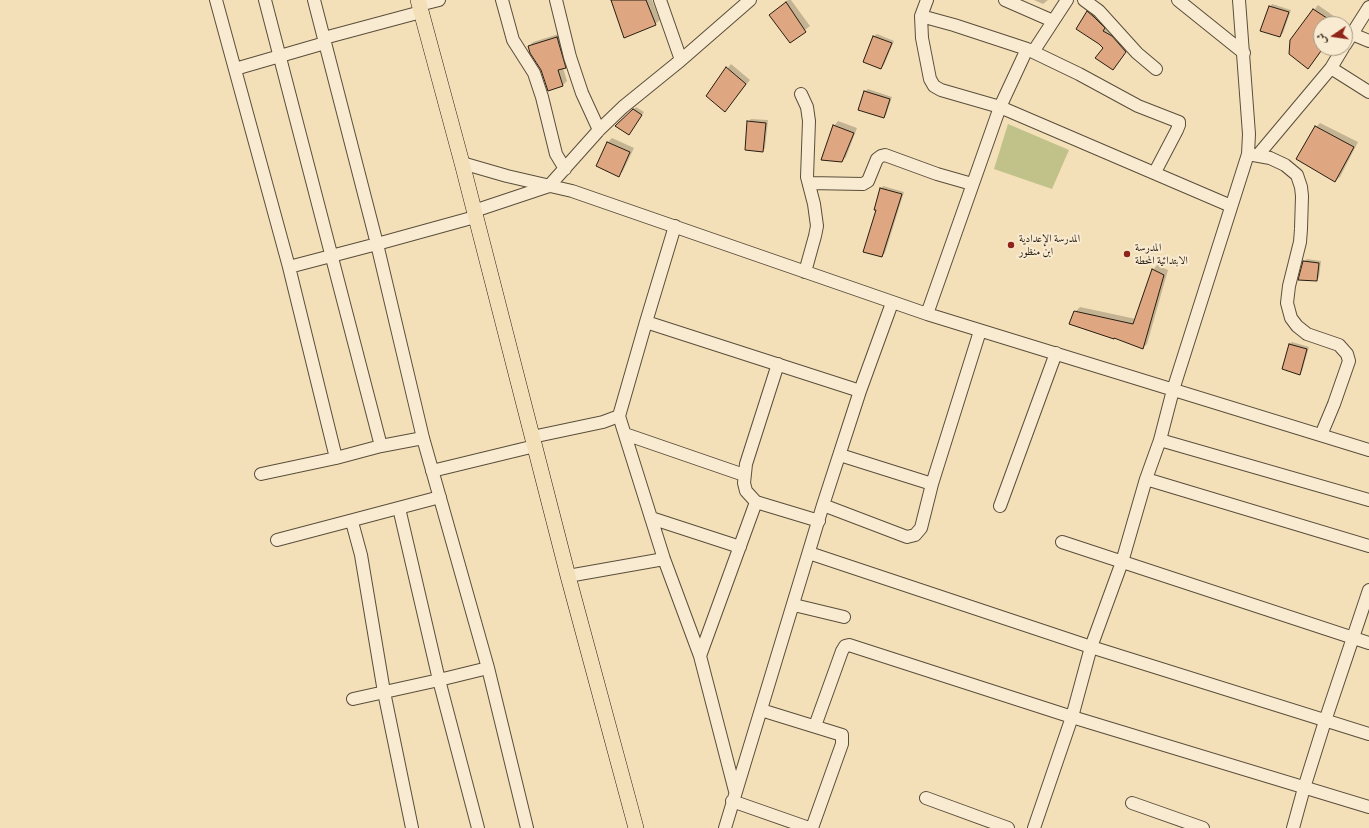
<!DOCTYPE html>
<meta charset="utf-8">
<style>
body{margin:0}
#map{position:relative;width:1369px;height:828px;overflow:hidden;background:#f4e0b8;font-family:"IM FELL Great Primer",Amiri,serif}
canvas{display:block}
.north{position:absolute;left:1313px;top:16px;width:40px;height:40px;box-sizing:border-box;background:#f8ebd1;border:1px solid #a49984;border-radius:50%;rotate:257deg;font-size:11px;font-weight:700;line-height:16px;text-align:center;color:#271d11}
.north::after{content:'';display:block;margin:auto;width:14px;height:18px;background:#8f2418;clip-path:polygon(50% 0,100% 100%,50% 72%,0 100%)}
</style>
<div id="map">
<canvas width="1369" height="828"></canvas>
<div class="north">ش</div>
</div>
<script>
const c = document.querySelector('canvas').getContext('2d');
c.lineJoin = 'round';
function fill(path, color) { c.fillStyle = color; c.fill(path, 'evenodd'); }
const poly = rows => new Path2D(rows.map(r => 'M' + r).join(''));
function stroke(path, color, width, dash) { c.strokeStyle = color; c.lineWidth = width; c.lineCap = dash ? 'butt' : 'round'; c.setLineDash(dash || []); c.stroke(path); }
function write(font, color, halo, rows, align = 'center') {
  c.font = font + ' "IM FELL Great Primer",Amiri,serif'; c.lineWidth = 4; c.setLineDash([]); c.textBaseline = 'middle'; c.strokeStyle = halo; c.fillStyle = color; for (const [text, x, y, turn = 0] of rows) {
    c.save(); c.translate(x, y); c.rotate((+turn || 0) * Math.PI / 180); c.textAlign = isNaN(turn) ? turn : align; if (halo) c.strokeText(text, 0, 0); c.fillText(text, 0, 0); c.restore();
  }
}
const green = poly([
 [1008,124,1069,150,1052,189,994,169]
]);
const shadow = poly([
 [612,0,652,0,660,20,655,24],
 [788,0,791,0,810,26,790,42,775,11],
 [1034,0,1048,0,1043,4],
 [1272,4,1291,10,1283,33,1280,36,1270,7],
 [1318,5,1342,22,1340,24,1321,24,1321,48,1323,48,1312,64,1314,10],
 [1090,9,1107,25,1105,28,1115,34,1128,48,1115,66,1104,48,1088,12],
 [562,33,569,62,563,68,567,81,563,85,529,46,533,42],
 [877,34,894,41,884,65,881,68,874,36],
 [731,64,750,80,725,111,707,95],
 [868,89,892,97,886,115,884,117,865,91],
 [636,107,644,112,629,134,617,126],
 [751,119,768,120,765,148,763,151,748,122],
 [838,121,857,128,846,157,842,161,834,126],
 [1320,123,1358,142,1340,177,1335,181,1316,127],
 [612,138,634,148,623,171,619,175,608,142],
 [883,186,904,192,885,253,882,256,877,210,881,189],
 [1307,259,1321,261,1319,277,1316,280,1304,261],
 [1157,265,1168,270,1147,344,1143,348,1075,312,1080,307,1136,319,1153,270],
 [1292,342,1309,347,1302,371,1300,374,1289,344]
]);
const building = poly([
 [611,0,646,0,656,25,624,38,611,0],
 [786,2,806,32,790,43,769,15,786,2],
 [1269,6,1289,12,1280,37,1260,31,1269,6],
 [1313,9,1336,24,1321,24,1321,51,1308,69,1289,54,1290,40,1313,9],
 [1087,11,1094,17,1105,28,1103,31,1112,36,1126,52,1113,70,1095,58,1103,48,1099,44,1076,29,1087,11],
 [873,36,892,43,881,69,863,62,873,36],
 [557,37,566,68,558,70,563,86,548,91,541,70,530,53,528,46,557,37],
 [726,67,746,84,725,112,706,96,726,67],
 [864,91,890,99,884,118,858,110,864,91],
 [633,109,642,115,629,135,615,126,633,109],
 [747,121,766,123,763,152,745,150,747,121],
 [833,125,854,133,842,162,821,160,833,125],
 [1315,126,1354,147,1335,182,1296,159,1315,126],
 [607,142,630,152,619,177,596,166,607,142],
 [880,188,902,194,882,257,863,252,876,210,874,210,880,188],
 [1303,261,1319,263,1317,281,1298,280,1303,261],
 [1152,269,1164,275,1143,349,1114,338,1114,339,1069,324,1074,311,1133,324,1152,269],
 [1289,344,1307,349,1300,375,1282,369,1289,344]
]);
const minor = poly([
 [216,0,289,267,336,458],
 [265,0,381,446,423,438],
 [314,0,377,244,423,438,488,668,527,828],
 [502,0,513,40,534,73,542,97,556,154,565,169],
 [556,0,570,57,582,93,599,130],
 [660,0,681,60],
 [1005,0,1053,21],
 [1084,0,1099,11,1137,53,1156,69],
 [1178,0,1244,53],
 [419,5,439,0],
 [921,16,954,25,1027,49,1079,74,1138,106,1179,122,1179,125,1177,130,1155,172],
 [1352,34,1369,41],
 [324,38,421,12],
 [1345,45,1369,7],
 [1027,49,1000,107,1231,206],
 [1033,52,1067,0],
 [1331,68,1369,92],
 [235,69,325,43],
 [801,94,807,107,809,121,807,177,814,204,817,226,815,236,805,272],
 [1248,154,1270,158,1285,165,1297,175,1301,187,1302,196,1301,229,1300,242,1289,286,1287,303,1291,318,1297,326,1307,334,1339,345,1347,354,1349,361,1334,404,1321,435],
 [1258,155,1331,68,1343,48],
 [462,163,507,176,572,191,927,314,1369,450],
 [809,183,863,184,868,181,877,159,881,156,885,155,937,174,972,184],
 [474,211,549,186,599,130,623,107,681,60,750,0],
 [289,267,377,244,475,217],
 [927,314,1000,107,941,90,934,86,930,79,922,38,921,16,927,0],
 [646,322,860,391],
 [778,364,746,464,744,483,746,491,756,502,819,521],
 [619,416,664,559,700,656],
 [625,434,744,475],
 [532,437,603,422,619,416,646,322,675,226],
 [1160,440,1369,500],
 [840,455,932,484],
 [432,471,535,446],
 [261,474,336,458,381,446],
 [1146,479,1369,546],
 [823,505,907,537,915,535,921,528,932,484,980,331],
 [1000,506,1056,353],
 [399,508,439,680,478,828],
 [651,518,740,547],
 [277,540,353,520],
 [1062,542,1369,643],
 [809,553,1091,647,1369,734],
 [568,576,664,559],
 [794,605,844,617],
 [353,699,439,680,488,668],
 [761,710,842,735,842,744,812,828],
 [815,726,842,651,845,646,849,645,1072,717,1369,807],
 [735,791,700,656,756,502],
 [926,798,1008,828],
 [732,801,809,828],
 [1132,803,1203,828],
 [412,828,384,692,361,555,352,522,353,520,440,497],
 [725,828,823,505,860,391,892,303],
 [1034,828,1072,717,1091,647,1122,562,1146,479,1160,440,1173,390,1248,154,1249,134,1239,0],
 [1293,828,1304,788,1325,721,1369,590]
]);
const major = poly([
 [418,0,462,163,568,576,636,828]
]);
const markers = [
 [1011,245,4,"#8f2418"],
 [1127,254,4,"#8f2418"]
];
const poiNames = [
 ["المدرسة الإعدادية",1019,239],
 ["ابن منظور",1019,252],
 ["المدرسة",1135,248],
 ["الابتدائية المحطة",1135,261]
];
fill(green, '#c1c18a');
fill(shadow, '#0003');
fill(building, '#dea782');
stroke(building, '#271d11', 1);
stroke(minor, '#5a4e3b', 14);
stroke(major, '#271d11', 16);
stroke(minor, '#f8ebd1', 12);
stroke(major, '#f4e0b8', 15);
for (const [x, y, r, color] of markers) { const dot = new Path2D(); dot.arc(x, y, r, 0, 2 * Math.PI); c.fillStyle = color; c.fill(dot); stroke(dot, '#f8ebd1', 1.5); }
write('11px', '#271d11', '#f8ebd1', poiNames, 'left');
</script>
